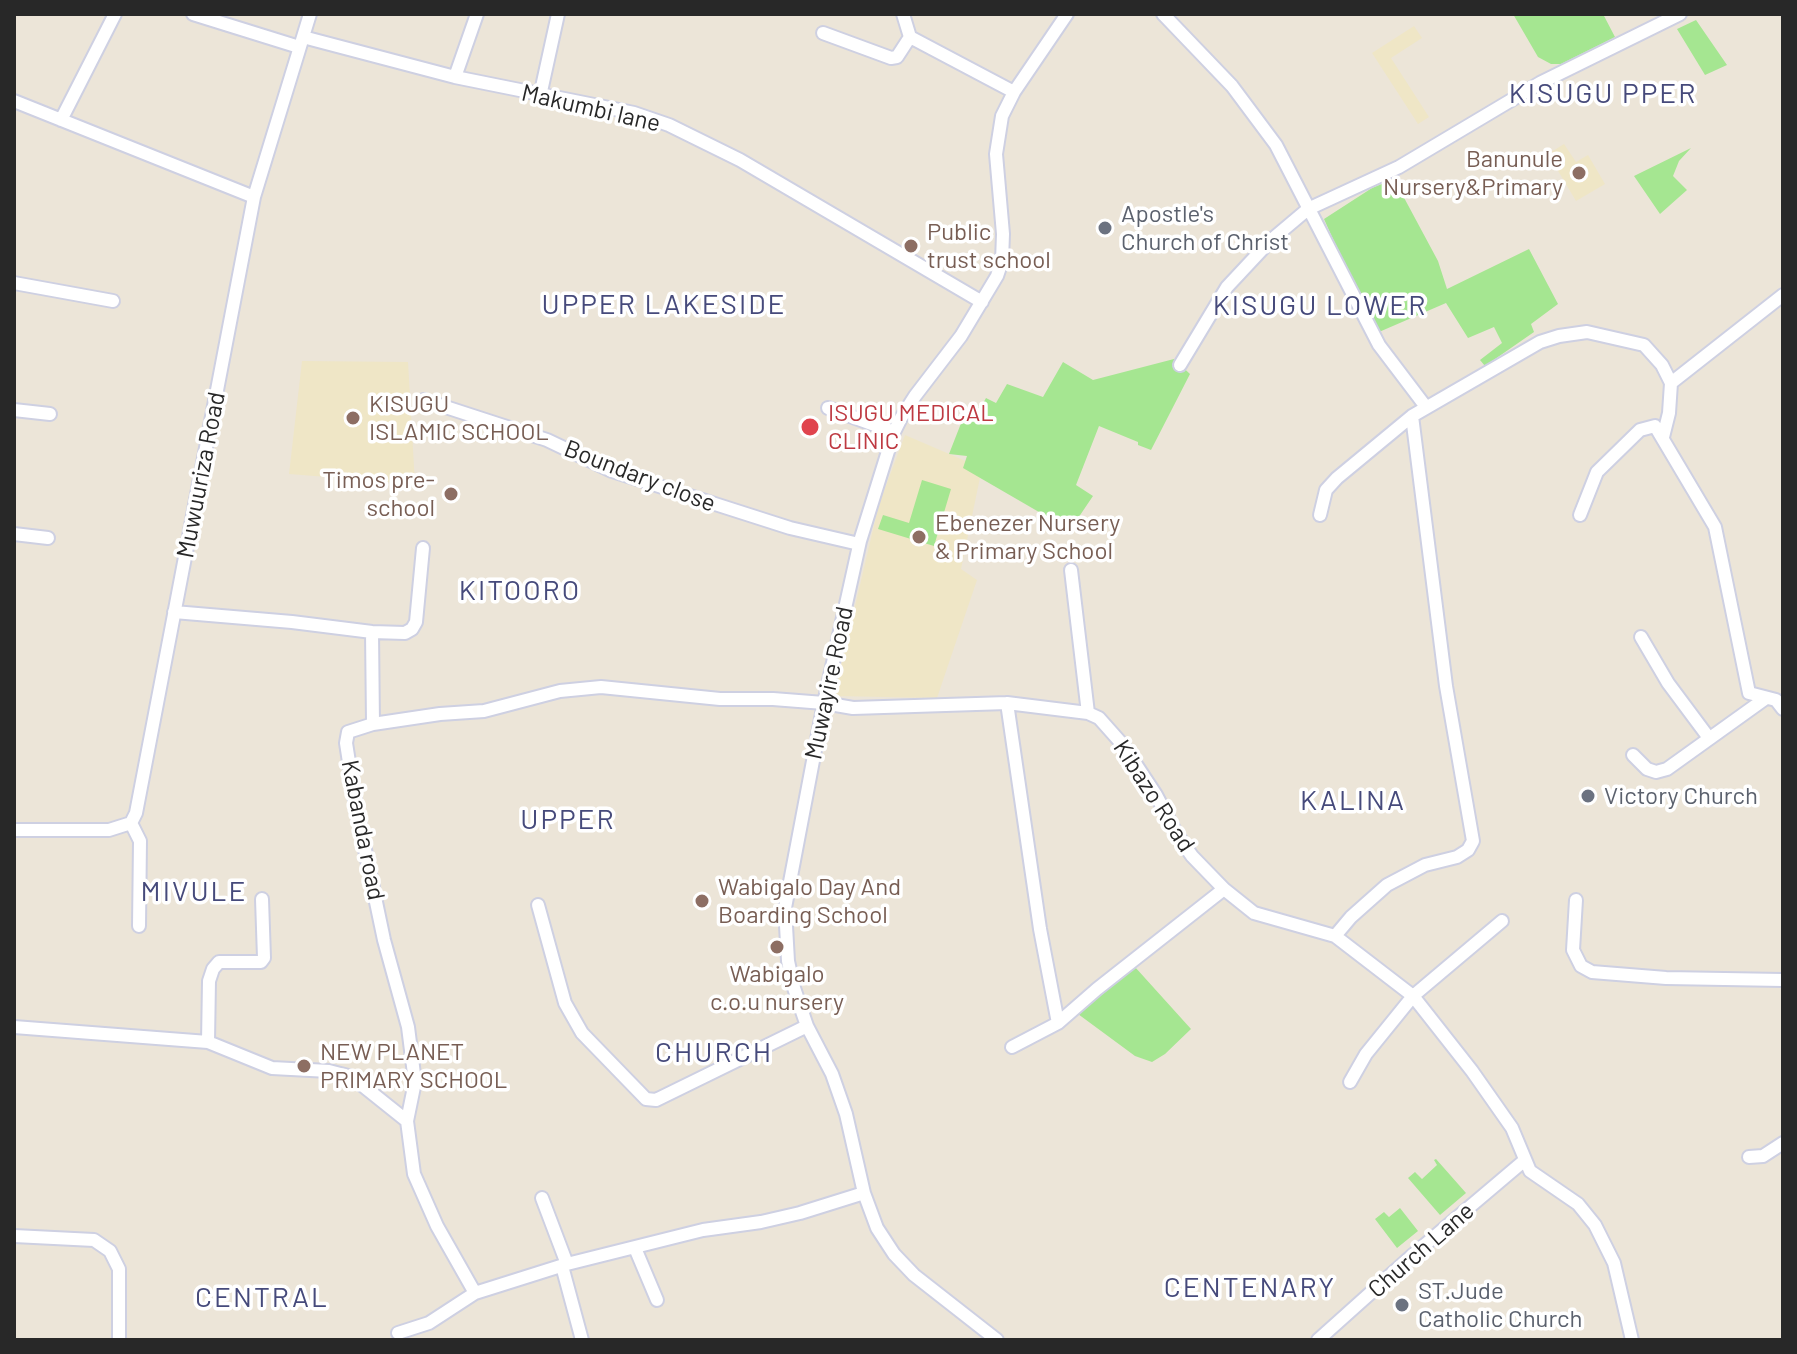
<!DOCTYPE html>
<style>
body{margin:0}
#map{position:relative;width:1797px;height:1354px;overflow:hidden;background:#ece5d8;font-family:Barlow,sans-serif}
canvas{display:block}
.frame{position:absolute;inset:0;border:16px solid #282828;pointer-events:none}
</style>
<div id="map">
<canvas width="1797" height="1354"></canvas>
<div class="frame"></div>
</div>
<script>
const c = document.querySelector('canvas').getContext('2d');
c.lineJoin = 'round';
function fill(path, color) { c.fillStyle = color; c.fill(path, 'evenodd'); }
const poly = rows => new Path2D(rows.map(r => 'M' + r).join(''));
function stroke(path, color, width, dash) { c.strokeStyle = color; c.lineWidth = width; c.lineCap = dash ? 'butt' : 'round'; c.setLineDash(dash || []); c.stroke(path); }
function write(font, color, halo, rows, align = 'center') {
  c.font = font + ' Barlow,sans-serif'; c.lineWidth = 7; c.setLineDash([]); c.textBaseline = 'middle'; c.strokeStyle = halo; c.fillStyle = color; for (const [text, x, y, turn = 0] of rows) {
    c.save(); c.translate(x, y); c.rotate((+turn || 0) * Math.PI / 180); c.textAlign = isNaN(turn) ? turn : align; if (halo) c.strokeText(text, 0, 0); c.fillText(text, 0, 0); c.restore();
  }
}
const education = poly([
 [1414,26,1422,38,1391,58,1429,117,1418,124,1372,53],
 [1564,144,1576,162,1588,155,1605,184,1576,201,1548,154],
 [302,361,408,362,415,484,289,474],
 [905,435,982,468,961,569,977,580,937,698,834,696,879,504]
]);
const green = poly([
 [1513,14,1603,14,1615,37,1561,64,1551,64,1538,57],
 [1696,20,1727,65,1705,75,1677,29],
 [1691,148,1679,161,1673,176,1687,190,1660,214,1634,176],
 [1394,179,1438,261,1447,289,1529,249,1558,304,1531,324,1534,332,1485,366,1480,360,1502,343,1494,327,1468,338,1446,303,1379,332,1365,311,1324,219,1372,188],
 [1174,359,1190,374,1151,450,1138,445,1138,442,1099,426,1076,485,1093,496,1070,530,963,468,967,456,949,454,967,408,981,407,986,398,996,403,1007,384,1043,397,1063,362,1093,380],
 [922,480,951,489,934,546,878,529,883,515,909,523],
 [1135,967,1191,1029,1165,1054,1152,1062,1135,1056,1078,1014],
 [1436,1159,1466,1193,1440,1215,1408,1178,1415,1172,1422,1179,1437,1165,1434,1160],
 [1400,1208,1418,1231,1397,1248,1375,1219,1384,1212,1389,1217]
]);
const minor = poly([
 [193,14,299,47],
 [903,14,910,37,1014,92],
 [1163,14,1232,86,1276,145,1379,345,1426,407],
 [823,33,891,58,897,57,910,37],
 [303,37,455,77,634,113,669,125,740,160,982,302],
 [455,77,477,14],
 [540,96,558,14],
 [14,101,254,197],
 [61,120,115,14],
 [14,283,113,301],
 [1180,365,1227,287,1270,241,1308,209,1399,167,1540,83,1680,14],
 [1671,383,1783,295],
 [424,400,547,440,612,471,790,528,859,544],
 [828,408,894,432],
 [14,410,50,414],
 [1320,515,1326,490,1337,478,1412,416,1540,342,1559,336,1587,332,1644,345,1662,365,1671,383,1669,413,1663,437],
 [1580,515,1597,472,1640,430,1655,426,1715,527,1749,693,1776,700,1783,709],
 [14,534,48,538],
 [1071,570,1088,713],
 [174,612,292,622,372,632,405,633,412,629,416,622,423,548],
 [372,632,373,724],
 [1641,637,1668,683,1709,738],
 [1007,703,1040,929,1058,1023],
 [1633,755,1647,769,1656,772,1667,769,1766,698],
 [131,823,140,841,139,926],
 [14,830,109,830,131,823,136,813,254,197,310,14],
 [1576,900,1573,950,1581,966,1592,972,1666,978,1783,980],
 [538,905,565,1003,582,1033,646,1099,656,1100,807,1026],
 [1335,936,1351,917,1387,885,1425,865,1457,857,1468,850,1473,841,1446,686,1412,416],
 [14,1027,208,1042,209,981,213,969,219,962,261,962,264,958,262,899],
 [208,1042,272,1068,329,1071,352,1077,407,1121],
 [1012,1047,1058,1023,1097,989,1224,889],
 [1350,1082,1366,1054,1413,996,1502,921],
 [1749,1157,1763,1156,1783,1143],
 [542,1198,567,1264],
 [14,1236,94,1240,110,1251,119,1269,119,1340],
 [635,1248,657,1300],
 [562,1266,582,1340],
 [475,1293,437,1226,414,1174,407,1121,415,1082,408,1027,384,940,356,807,346,743,348,732,373,724,440,714,484,711,560,691,601,687,720,699,773,699,824,703,853,708,1007,703,1088,713,1099,718,1123,745,1156,795,1176,833,1192,856,1224,889,1254,913,1335,936,1413,996,1472,1071,1512,1128,1530,1171,1578,1204,1595,1225,1614,1263,1632,1340],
 [398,1333,429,1323,475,1293,567,1264,703,1230,761,1222,800,1213,864,1193],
 [997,1340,914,1275,894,1254,877,1228,864,1193,846,1114,832,1074,807,1026,794,988,788,961,785,908,824,703,860,541,894,432,901,418,915,396,961,336,997,276,1002,261,1003,234,996,154,1002,116,1014,92,1067,14],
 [1318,1340,1414,1254,1525,1160]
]);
const markers = [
 [1579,173,8,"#8d6e63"],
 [1105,228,8,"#6b7280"],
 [911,246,8,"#8d6e63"],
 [353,418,8,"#8d6e63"],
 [810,427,10,"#e0444e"],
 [451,494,8,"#8d6e63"],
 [919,537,8,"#8d6e63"],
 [1588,796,8,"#6b7280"],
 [702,901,8,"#8d6e63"],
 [777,947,8,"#8d6e63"],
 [304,1066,8,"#8d6e63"],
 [1402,1305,8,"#6b7280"]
];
const streetNames = [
 ["Makumbi lane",591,108,13],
 ["Muwuuriza Road",201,475,-79],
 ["Boundary close",640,476,21],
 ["Muwayire Road",829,683,-78],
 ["Kibazo Road",1154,796,57],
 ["Kabanda road",363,830,79],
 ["Church Lane",1421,1250,-41]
];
const educationNames = [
 ["Banunule",1563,159,"right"],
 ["Nursery&Primary",1563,187,"right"],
 ["Public",927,232],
 ["trust school",927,260],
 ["KISUGU",369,404],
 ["ISLAMIC SCHOOL",369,432],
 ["Timos pre-",435,480,"right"],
 ["school",435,508,"right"],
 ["Ebenezer Nursery",935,523],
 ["& Primary School",935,551],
 ["Wabigalo Day And",718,887],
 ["Boarding School",718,915],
 ["Wabigalo",777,974,"center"],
 ["c.o.u nursery",777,1002,"center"],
 ["NEW PLANET",320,1052],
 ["PRIMARY SCHOOL",320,1080]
];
const worshipNames = [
 ["Apostle's",1121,214],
 ["Church of Christ",1121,242],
 ["Victory Church",1604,796],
 ["ST.Jude",1418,1291],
 ["Catholic Church",1418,1319]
];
const healthNames = [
 ["ISUGU MEDICAL",828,413],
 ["CLINIC",828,441]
];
const quarterNames = [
 ["KISUGU PPER",1603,94],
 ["UPPER LAKESIDE",664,305],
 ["KISUGU LOWER",1320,306],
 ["KITOORO",520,591],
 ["KALINA",1353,801],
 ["UPPER",568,820],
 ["MIVULE",194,892],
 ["CHURCH",714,1053],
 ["CENTENARY",1250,1288],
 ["CENTRAL",262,1298]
];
fill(education, '#efe6c6');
fill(green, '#a5e691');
stroke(minor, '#ced0e2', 16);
stroke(minor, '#fff', 12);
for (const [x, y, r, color] of markers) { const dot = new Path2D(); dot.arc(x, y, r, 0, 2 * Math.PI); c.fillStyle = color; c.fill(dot); stroke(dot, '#fff', 3); }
write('24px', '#282828', '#fff', streetNames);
write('24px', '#785e54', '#fff', educationNames, 'left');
write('24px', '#5b616d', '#fff', worshipNames, 'left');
write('24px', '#be3a42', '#fff', healthNames, 'left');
c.letterSpacing = '2px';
write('28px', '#464a7b', '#fff', quarterNames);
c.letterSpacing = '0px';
</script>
